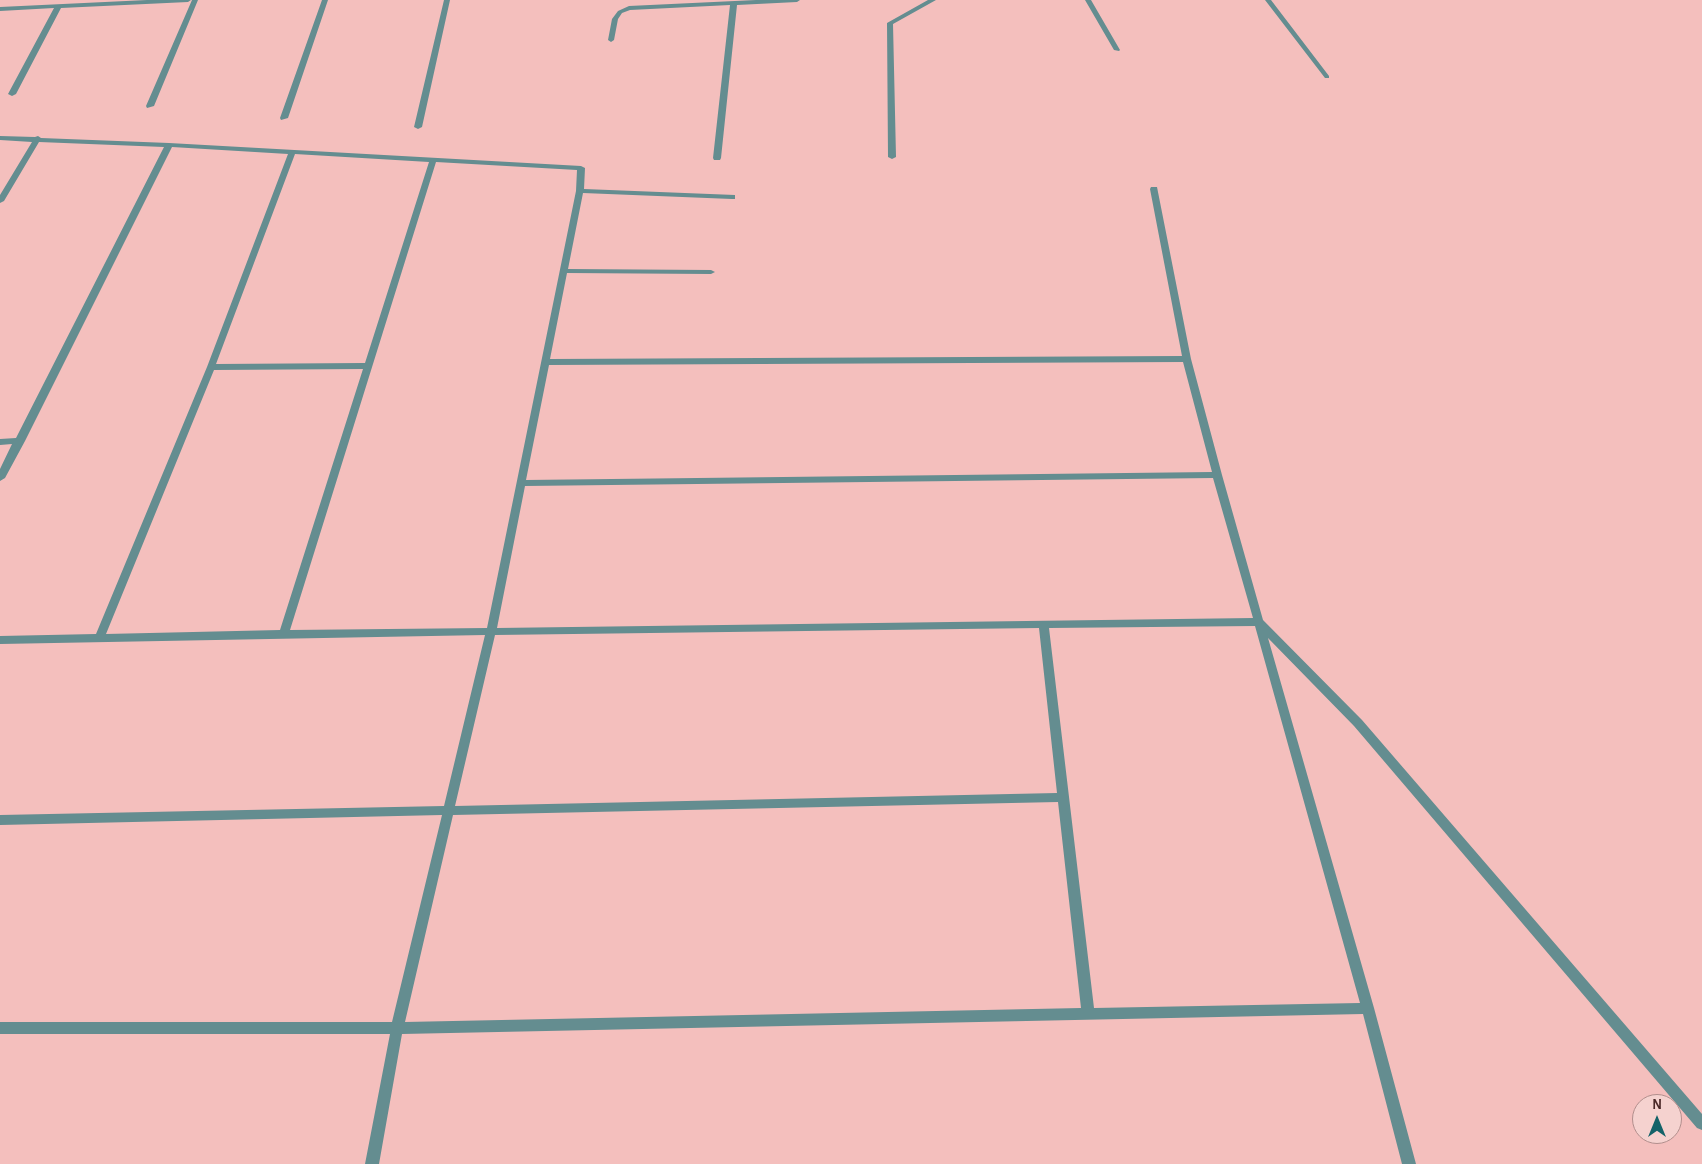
<!DOCTYPE html>
<style>
body{margin:0}
#map{position:relative;width:1702px;height:1164px;overflow:hidden;background:#f4bfbd;font-family:"Alegreya Sans",sans-serif}
canvas{display:block}
.north{position:absolute;left:1632px;top:1094px;width:50px;height:50px;box-sizing:border-box;background:#f5d2cf;border:1px solid #b18e8c;border-radius:50%;rotate:0deg;font-size:14px;font-weight:700;line-height:20px;text-align:center;color:#4b2928}
.north::after{content:'';display:block;margin:auto;width:18px;height:22px;background:#146369;clip-path:polygon(50% 0,100% 100%,50% 72%,0 100%)}
</style>
<div id="map">
<canvas width="1702" height="1164"></canvas>
<div class="north">N</div>
</div>
<script>
const c = document.querySelector('canvas').getContext('2d');
c.lineJoin = 'round';
const poly = rows => new Path2D(rows.map(r => 'M' + r).join(''));
function fill(path, color) { c.fillStyle = color; c.fill(path, 'evenodd'); }
const street = poly([
 [147,0,191,0,188,2,61,8,16,94,12,96,8,94,54,8,0,11,0,7,147,0],
 [192,0,198,0,154,106,147,108,146,106,192,0],
 [322,0,328,0,288,118,281,120,280,118,322,0],
 [444,0,450,0,422,127,418,129,414,127,444,0],
 [756,0,800,0,797,2,737,5,721,158,720,160,714,160,713,158,730,5,630,10,622,13,618,19,614,40,611,42,608,40,612,19,618,11,629,6,756,0],
 [928,0,936,0,893,24,896,157,892,159,888,157,887,23,928,0],
 [1085,0,1091,0,1120,50,1119,51,1114,50,1085,0],
 [1265,0,1271,0,1329,76,1329,78,1325,78,1265,0],
 [0,136,35,137,38,136,41,138,169,143,581,166,585,168,584,189,735,195,735,199,732,199,583,193,568,269,711,270,715,272,711,274,567,273,550,359,1182,356,1150,189,1151,187,1157,187,1191,359,1222,475,1263,620,1362,720,1702,1114,1702,1130,1697,1128,1354,726,1268,638,1374,1008,1416,1164,1402,1164,1363,1014,402,1034,379,1164,365,1164,390,1034,0,1034,0,1022,392,1022,442,815,0,825,0,815,444,806,485,635,0,644,0,636,96,634,207,367,288,154,172,147,25,441,5,478,0,481,0,469,12,444,0,445,0,439,16,438,164,147,39,142,4,201,0,203,0,195,32,142,0,140,0,136],
 [295,154,429,162,365,363,216,364,295,154],
 [436,162,577,170,576,191,487,628,290,630,436,162],
 [1183,362,1212,472,526,480,549,365,1183,362],
 [363,369,280,630,106,634,214,370,363,369],
 [1213,478,1253,618,497,628,525,486,1213,478],
 [1255,626,1360,1003,1094,1008,1049,628,1255,626],
 [1039,628,1057,793,455,806,495,635,1039,628],
 [1058,802,1081,1008,405,1022,453,815,1058,802]
]);
fill(street, '#648d90');
</script>
